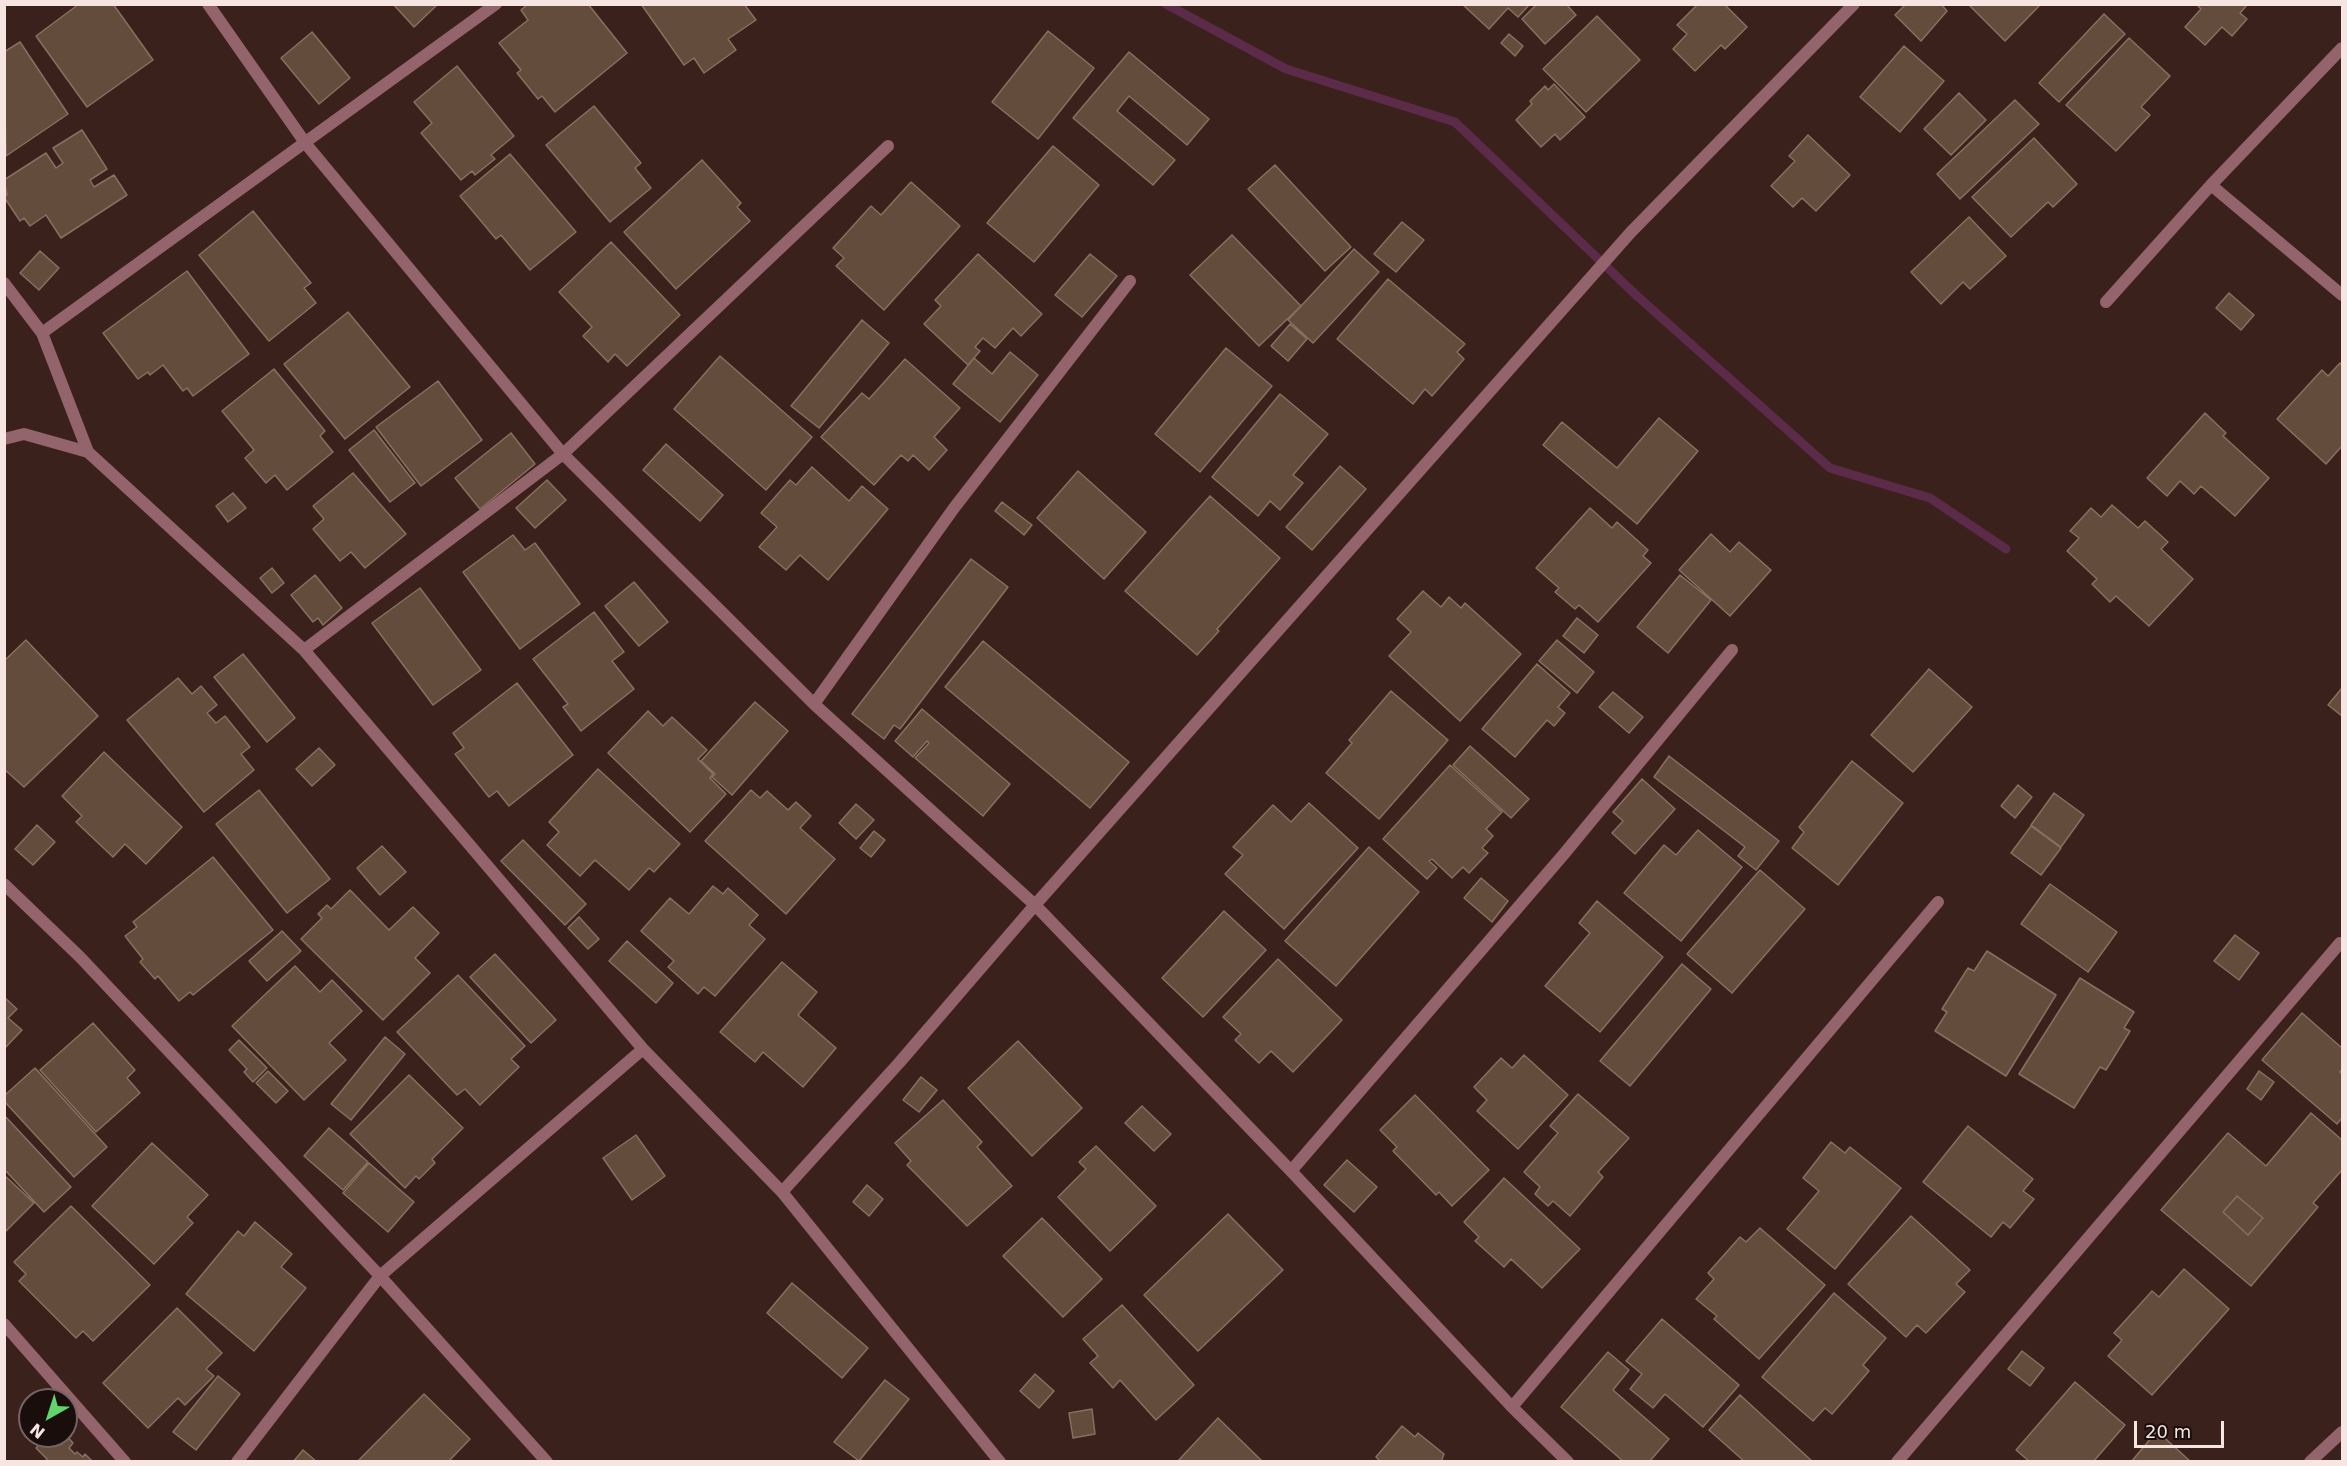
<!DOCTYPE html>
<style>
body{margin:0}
#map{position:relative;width:2347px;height:1466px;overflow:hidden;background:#3a211c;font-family:"DejaVu Sans",sans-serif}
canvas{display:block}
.frame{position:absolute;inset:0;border:6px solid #f7e5e2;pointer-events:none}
.north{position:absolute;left:18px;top:1388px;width:60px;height:60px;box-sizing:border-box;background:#190e0c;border:2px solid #726462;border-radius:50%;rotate:219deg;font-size:16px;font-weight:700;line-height:24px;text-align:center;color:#f7e5e2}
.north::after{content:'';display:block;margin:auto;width:21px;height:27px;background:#5fd56b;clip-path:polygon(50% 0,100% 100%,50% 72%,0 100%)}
.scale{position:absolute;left:2134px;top:1421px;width:90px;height:27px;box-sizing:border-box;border:3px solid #f7e5e2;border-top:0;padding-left:8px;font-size:18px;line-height:21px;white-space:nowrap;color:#f7e5e2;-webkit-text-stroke:4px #190e0c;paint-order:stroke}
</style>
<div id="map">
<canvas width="2347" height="1466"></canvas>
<div class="frame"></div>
<div class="north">N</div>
<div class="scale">20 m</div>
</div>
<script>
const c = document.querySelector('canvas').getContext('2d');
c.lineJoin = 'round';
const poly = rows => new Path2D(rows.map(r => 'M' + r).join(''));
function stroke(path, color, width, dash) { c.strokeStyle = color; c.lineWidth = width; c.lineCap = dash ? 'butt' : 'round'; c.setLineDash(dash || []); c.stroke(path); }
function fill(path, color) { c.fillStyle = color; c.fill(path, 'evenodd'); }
const stream = poly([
 [1166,4,1286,69,1455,122,1636,295,1830,468,1930,498,2006,549]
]);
const building = poly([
 [79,4,113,4,153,60,87,107,36,36,79,4],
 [393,4,438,4,414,27,393,4],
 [528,4,588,4,627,53,555,112,542,96,538,99,517,73,521,70,499,43,528,20,521,10,528,4],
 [641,4,744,4,756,20,728,39,736,50,704,73,694,58,684,65,641,4],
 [1462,4,1530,4,1518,17,1508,8,1489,29,1462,4],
 [1537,4,1566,4,1576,15,1545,44,1522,19,1537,4],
 [1698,4,1724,4,1747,27,1725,49,1721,45,1695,71,1673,49,1687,34,1677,25,1698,4],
 [1906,4,1941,4,1947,11,1921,41,1895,15,1906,4],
 [1968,4,2041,4,2005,41,1968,4],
 [2196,4,2248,4,2240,13,2247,19,2232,36,2222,27,2205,45,2185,27,2201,9,2196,4],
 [2104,14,2125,34,2059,102,2039,83,2104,14],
 [1597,16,1640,60,1586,112,1543,69,1597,16],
 [1048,31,1094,68,1038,139,992,102,1048,31],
 [312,32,350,78,319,104,281,58,312,32],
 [1509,34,1523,46,1515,56,1501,43,1509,34],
 [2129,38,2170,76,2141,107,2150,115,2116,151,2066,105,2129,38],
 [20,42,68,114,6,156,4,52,20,42],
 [1904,46,1944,81,1900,132,1860,97,1904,46],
 [1129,52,1209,119,1187,145,1129,96,1117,111,1175,160,1153,185,1073,118,1129,52],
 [457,66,514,136,491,155,495,159,475,175,472,171,461,180,421,133,432,123,414,102,457,66],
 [1554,84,1585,117,1560,140,1555,134,1541,147,1516,120,1532,104,1530,101,1545,86,1548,90,1554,84],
 [1959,93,1986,120,1951,155,1924,129,1959,93],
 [2015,100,2039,124,1960,199,1937,174,2015,100],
 [594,106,641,163,635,168,651,188,610,222,546,145,594,106],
 [82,130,107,169,90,180,94,187,114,175,127,195,61,238,46,215,30,226,24,218,20,221,4,197,7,195,4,180,46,153,56,168,63,163,53,148,82,130],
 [1808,135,1850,175,1816,211,1802,198,1793,207,1771,186,1795,161,1789,156,1808,135],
 [2034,138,2077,184,2053,207,2048,202,2011,237,1972,197,2034,138],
 [1053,146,1099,185,1034,262,987,223,1053,146],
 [510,154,576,232,530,270,501,235,496,239,460,196,510,154],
 [702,160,741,203,737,207,750,221,676,289,624,232,702,160],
 [1275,165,1351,247,1325,271,1248,189,1275,165],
 [911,182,960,226,884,310,836,266,844,258,833,248,871,206,881,215,911,182],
 [253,211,311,283,304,288,316,303,269,341,199,255,253,211],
 [1969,217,2006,256,1970,289,1963,282,1941,304,1911,272,1969,217],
 [1402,222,1424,240,1396,272,1374,254,1402,222],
 [1232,235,1301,306,1259,346,1190,275,1232,235],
 [611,242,680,315,627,366,615,354,608,362,583,336,592,327,559,292,611,242],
 [1354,249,1379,272,1313,343,1288,320,1354,249],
 [40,251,59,268,39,290,20,273,40,251],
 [978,254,1042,314,1021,336,1013,328,995,348,983,338,975,347,980,351,968,365,924,324,941,306,935,300,978,254],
 [1090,254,1117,276,1082,317,1055,295,1090,254],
 [187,271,249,354,193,396,187,388,183,391,163,365,150,375,148,372,138,379,103,333,187,271],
 [1388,279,1465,344,1457,352,1464,359,1432,396,1425,389,1413,404,1337,339,1388,279],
 [2229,293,2254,315,2241,330,2216,308,2229,293],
 [348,312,410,387,345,439,284,364,348,312],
 [862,320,889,343,819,428,791,406,862,320],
 [1290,324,1307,339,1288,361,1271,346,1290,324],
 [1226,348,1272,386,1200,472,1155,434,1226,348],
 [1010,352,1038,375,1000,422,953,384,974,358,992,374,1010,352],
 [720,356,812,437,766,490,674,409,720,356],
 [905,359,960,408,934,437,947,450,929,470,913,455,908,461,901,455,874,485,821,437,862,393,869,399,905,359],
 [2340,363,2342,366,2342,446,2326,464,2277,419,2322,370,2328,376,2340,363],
 [274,369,325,431,320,436,333,452,287,490,275,475,266,483,245,458,254,450,222,411,274,369],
 [438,381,482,440,421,486,376,427,438,381],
 [1280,394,1328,434,1293,475,1303,483,1280,510,1270,501,1258,516,1212,477,1280,394],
 [2205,413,2226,433,2223,436,2269,478,2235,516,2201,486,2194,494,2180,481,2167,496,2147,478,2205,413],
 [1659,418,1698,451,1637,524,1543,445,1562,422,1617,468,1659,418],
 [374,430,415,483,390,502,349,450,374,430],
 [511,433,535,464,480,509,455,478,511,433],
 [666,444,723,495,700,521,643,470,666,444],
 [1340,466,1366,489,1312,550,1286,527,1340,466],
 [812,467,849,501,862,486,888,509,828,580,800,555,786,570,759,547,777,527,761,513,790,480,796,485,812,467],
 [1078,471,1146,532,1104,579,1037,518,1078,471],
 [353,473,406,534,365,568,351,552,340,561,313,529,324,519,313,506,353,473],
 [547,480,566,500,535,528,516,508,547,480],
 [233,493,246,508,228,522,216,506,233,493],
 [1210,496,1280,558,1217,629,1219,631,1197,655,1125,591,1210,496],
 [1002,502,1032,525,1024,535,995,511,1002,502],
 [2112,505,2138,528,2145,521,2168,542,2161,549,2193,579,2149,626,2116,596,2110,602,2092,584,2097,579,2067,551,2079,538,2070,531,2091,508,2101,517,2112,505],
 [1590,508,1612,528,1617,522,1648,550,1643,556,1651,563,1598,622,1579,605,1575,609,1555,592,1559,588,1536,568,1590,508],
 [1711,534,1730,552,1739,542,1771,570,1730,616,1679,570,1711,534],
 [513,535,525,550,535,543,580,604,520,649,463,572,513,535],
 [971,559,1008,587,900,729,894,725,884,739,852,714,971,559],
 [272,568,284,583,272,593,260,578,272,568],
 [315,575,342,608,323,625,318,618,313,622,291,595,315,575],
 [1680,575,1711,600,1668,653,1637,627,1680,575],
 [634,582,668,622,639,646,605,606,634,582],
 [420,588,481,670,433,705,372,623,420,588],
 [1423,591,1441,607,1449,597,1461,608,1465,603,1521,654,1460,721,1389,656,1411,632,1397,619,1423,591],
 [594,612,624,652,612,661,634,689,581,731,563,707,568,704,533,659,594,612],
 [1577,618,1598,635,1584,653,1563,636,1577,618],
 [26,640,98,716,24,787,4,769,4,661,26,640],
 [1557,640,1594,672,1577,693,1539,661,1557,640],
 [983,641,1129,762,1090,808,945,687,983,641],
 [243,654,295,718,267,742,214,677,243,654],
 [1537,664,1570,693,1558,707,1565,713,1554,726,1547,720,1515,757,1482,729,1537,664],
 [1929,669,1972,707,1913,772,1871,735,1929,669],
 [178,678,192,694,201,686,217,705,207,713,216,723,225,716,250,747,241,754,254,770,204,812,127,720,178,678],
 [517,683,573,755,509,806,497,791,489,797,455,754,464,748,453,733,517,683],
 [2342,688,2342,716,2328,705,2342,688],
 [1391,691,1448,740,1379,819,1326,773,1352,743,1349,740,1391,691],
 [1613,692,1643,717,1629,733,1599,707,1613,692],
 [755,702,788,731,732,795,712,777,715,774,701,761,755,702],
 [922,709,1010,784,983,816,915,758,929,743,927,741,913,757,895,741,922,709],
 [648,711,663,726,672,717,707,750,698,759,713,774,710,778,726,794,690,832,608,753,648,711],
 [1470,746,1529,799,1511,818,1453,765,1470,746],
 [319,748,335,765,312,786,296,769,319,748],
 [104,752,182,827,146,864,125,844,113,857,76,822,82,816,62,796,104,752],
 [1669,756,1779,841,1756,870,1738,856,1745,847,1654,777,1669,756],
 [1852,761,1903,803,1838,885,1792,848,1804,832,1799,827,1852,761],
 [1450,765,1502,812,1486,829,1493,836,1482,848,1488,853,1469,873,1463,867,1452,878,1432,859,1429,861,1437,868,1427,879,1383,839,1450,765],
 [598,769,680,844,654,872,649,868,629,890,595,860,580,876,547,845,559,832,549,822,598,769],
 [1642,779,1675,809,1635,854,1612,833,1623,821,1613,812,1642,779],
 [2018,785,2032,797,2015,818,2001,806,2018,785],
 [259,790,330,879,287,913,216,824,259,790],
 [751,790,760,798,767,791,788,810,796,802,811,816,800,828,835,859,786,914,705,841,751,790],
 [2054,793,2084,815,2061,847,2031,825,2054,793],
 [1309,803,1358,848,1284,929,1225,874,1243,855,1233,847,1273,805,1291,822,1309,803],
 [856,804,874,820,856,839,839,823,856,804],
 [37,825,55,842,33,865,15,849,37,825],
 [2031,826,2061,848,2041,875,2011,853,2031,826],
 [1698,830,1742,867,1681,941,1624,893,1664,845,1676,855,1698,830],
 [874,831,885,840,871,857,860,848,874,831],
 [523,840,586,904,565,925,501,861,523,840],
 [382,846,406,872,380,895,357,868,382,846],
 [1369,847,1419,892,1336,986,1285,941,1369,847],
 [213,857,273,930,193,995,190,992,179,1001,158,976,155,979,140,962,143,959,125,936,137,927,133,922,213,857],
 [1760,870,1805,909,1732,993,1687,954,1760,870],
 [1481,878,1508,901,1492,922,1464,898,1481,878],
 [2050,884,2117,932,2088,972,2021,924,2050,884],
 [713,886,723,894,728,888,758,915,749,925,765,939,715,996,704,987,698,994,668,967,674,961,641,931,670,898,689,914,713,886],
 [350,890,389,930,413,907,439,933,415,958,430,973,383,1020,301,939,322,918,318,914,327,905,331,909,350,890],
 [1597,901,1663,957,1600,1032,1545,986,1590,933,1579,923,1597,901],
 [1224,911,1266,950,1203,1017,1162,978,1224,911],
 [579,917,599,939,588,949,568,928,579,917],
 [282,931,301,951,267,981,249,961,282,931],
 [2235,935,2259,953,2239,980,2214,961,2235,935],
 [627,941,673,983,656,1003,609,961,627,941],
 [1987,951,2056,995,2006,1076,1935,1031,1947,1012,1942,1009,1968,968,1974,971,1987,951],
 [495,954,556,1020,531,1043,470,977,495,954],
 [1278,959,1342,1020,1293,1072,1271,1051,1259,1063,1235,1040,1241,1034,1223,1017,1278,959],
 [782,962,817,992,798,1015,836,1048,803,1087,763,1052,755,1062,720,1032,782,962],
 [1682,964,1711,989,1630,1086,1600,1061,1682,964],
 [295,966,320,992,332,980,362,1011,329,1043,346,1060,304,1100,232,1026,295,966],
 [458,975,525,1046,511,1059,519,1067,480,1105,465,1089,457,1095,397,1032,458,975],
 [2080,978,2134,1012,2124,1028,2130,1031,2106,1070,2100,1067,2074,1108,2019,1074,2080,978],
 [4,997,17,1009,8,1018,22,1030,4,1049,4,997],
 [2302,1013,2342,1048,2342,1069,2340,1072,2342,1074,2342,1118,2337,1124,2262,1060,2302,1013],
 [93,1023,135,1070,127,1078,140,1093,96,1132,40,1070,93,1023],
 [385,1037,405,1054,351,1120,331,1104,385,1037],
 [239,1040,267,1068,253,1082,244,1072,247,1069,229,1050,239,1040],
 [1018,1041,1082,1108,1032,1156,968,1088,1018,1041],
 [1524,1055,1568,1095,1518,1149,1477,1111,1487,1100,1474,1087,1501,1058,1512,1068,1524,1055],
 [35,1068,107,1147,74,1177,4,1101,4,1096,35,1068],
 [268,1071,288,1091,276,1103,256,1083,268,1071],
 [2259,1071,2274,1082,2261,1100,2247,1089,2259,1071],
 [409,1075,463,1128,432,1159,435,1163,419,1179,416,1176,405,1188,350,1134,409,1075],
 [921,1077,937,1090,919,1112,903,1100,921,1077],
 [1578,1094,1629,1138,1598,1172,1603,1177,1570,1216,1553,1201,1548,1206,1535,1194,1540,1187,1524,1172,1558,1133,1550,1126,1578,1094],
 [1415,1095,1489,1170,1452,1206,1439,1192,1436,1195,1393,1151,1397,1147,1380,1130,1415,1095],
 [943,1100,982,1142,977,1147,1012,1186,967,1226,907,1165,911,1161,895,1143,943,1100],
 [1142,1106,1171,1134,1154,1151,1125,1123,1142,1106],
 [2311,1113,2342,1140,2342,1170,2313,1203,2318,1207,2251,1286,2161,1210,2228,1133,2266,1166,2311,1113],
 [2237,1196,2263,1218,2248,1235,2223,1212,2237,1196],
 [4,1115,71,1187,44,1212,4,1169,4,1115],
 [1968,1126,2033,1179,2023,1191,2034,1199,2010,1228,2003,1222,1991,1237,1923,1182,1968,1126],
 [329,1128,368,1162,343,1190,304,1156,329,1128],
 [636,1135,665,1176,632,1200,603,1158,636,1135],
 [1831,1142,1845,1153,1850,1147,1901,1188,1835,1269,1787,1229,1819,1191,1803,1178,1831,1142],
 [152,1143,208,1195,187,1217,193,1223,154,1264,92,1206,152,1143],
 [1096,1146,1156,1206,1110,1251,1058,1197,1086,1169,1079,1162,1096,1146],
 [1347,1160,1377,1187,1354,1212,1324,1185,1347,1160],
 [369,1163,414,1202,388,1232,343,1193,369,1163],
 [4,1175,34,1203,4,1233,4,1175],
 [1504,1178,1580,1249,1542,1288,1511,1259,1504,1267,1475,1241,1479,1237,1464,1222,1504,1178],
 [867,1185,883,1199,869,1216,853,1202,867,1185],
 [2237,1196,2263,1218,2248,1235,2223,1212,2237,1196],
 [71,1206,150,1285,93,1341,83,1331,76,1338,19,1281,26,1274,14,1262,71,1206],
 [1228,1214,1283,1270,1198,1351,1144,1295,1228,1214],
 [1911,1216,1970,1270,1956,1284,1965,1292,1926,1333,1917,1325,1906,1337,1848,1284,1911,1216],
 [1042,1218,1102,1279,1063,1317,1003,1256,1042,1218],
 [255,1222,292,1254,281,1267,306,1288,254,1351,186,1294,238,1231,244,1236,255,1222],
 [1760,1228,1825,1285,1759,1359,1714,1319,1717,1316,1696,1299,1714,1279,1708,1273,1740,1237,1746,1242,1760,1228],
 [2184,1269,2229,1309,2152,1395,2108,1356,2122,1340,2114,1333,2152,1291,2159,1297,2184,1269],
 [792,1283,868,1348,842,1378,767,1313,792,1283],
 [1834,1293,1886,1338,1863,1365,1869,1371,1832,1414,1825,1408,1813,1421,1762,1377,1834,1293],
 [1122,1305,1194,1385,1156,1420,1120,1380,1113,1388,1090,1363,1098,1356,1083,1339,1122,1305],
 [177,1308,222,1353,206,1369,214,1376,185,1405,178,1398,148,1428,103,1383,177,1308],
 [1662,1319,1739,1385,1703,1427,1665,1394,1653,1408,1630,1389,1642,1374,1626,1361,1662,1319],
 [2022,1351,2044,1368,2030,1386,2008,1369,2022,1351],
 [1608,1352,1629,1370,1613,1390,1669,1439,1649,1462,1624,1462,1561,1407,1608,1352],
 [1035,1374,1054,1391,1039,1408,1020,1391,1035,1374],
 [218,1376,240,1394,196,1450,173,1432,218,1376],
 [885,1380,909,1399,859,1461,834,1442,885,1380],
 [2075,1382,2125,1425,2093,1462,2030,1462,2016,1450,2075,1382],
 [424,1394,470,1439,448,1462,357,1462,424,1394],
 [1740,1395,1813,1462,1745,1462,1709,1430,1740,1395],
 [1092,1409,1095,1434,1073,1438,1069,1413,1092,1409],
 [1218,1418,1263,1462,1177,1462,1218,1418],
 [1402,1426,1415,1437,1418,1433,1444,1454,1441,1462,1381,1462,1376,1457,1402,1426],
 [2157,1431,2191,1462,2131,1462,2157,1431],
 [66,1435,73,1443,69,1448,75,1454,77,1452,83,1457,85,1454,93,1462,45,1462,47,1459,36,1448,47,1436,58,1436,62,1439,66,1435],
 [303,1450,317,1462,293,1462,303,1450]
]);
const street = poly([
 [208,4,306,144,563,454,814,704,1035,905,1291,1171,1512,1407,1568,1462],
 [2211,185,2342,295],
 [4,283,42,333,88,452,304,650,643,1049,782,1192,1000,1462],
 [2106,302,2211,185,2342,48],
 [42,333,496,4],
 [4,439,24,434,88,452],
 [304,650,563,454,888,146],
 [814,704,954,508,1130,281],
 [4,884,80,957,225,1111,380,1276,547,1462],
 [1291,1171,1564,854,1732,650],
 [782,1192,899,1063,1035,905,1631,232,1854,4],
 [4,1324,125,1462],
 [1512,1407,1938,902],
 [237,1462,380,1276,643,1049],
 [1897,1462,2340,943],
 [2310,1462,2342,1432]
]);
stroke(stream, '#5b2b49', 9);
fill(building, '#644c3d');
stroke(building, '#896f5f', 1.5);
stroke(street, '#94646d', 12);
</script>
